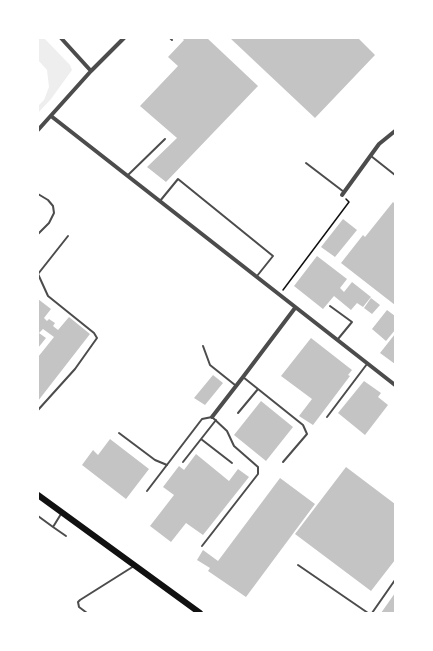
<!DOCTYPE html>
<style>
body{margin:0}
#map{position:relative;width:433px;height:651px;overflow:hidden;background:#fff;font-family:Arial,sans-serif}
canvas{display:block}
.frame{position:absolute;inset:0;border:39px solid #fff;pointer-events:none}
</style>
<div id="map">
<canvas width="433" height="651"></canvas>
<div class="frame"></div>
</div>
<script>
const c = document.querySelector('canvas').getContext('2d');
c.lineJoin = 'round';
function fill(path, color) { c.fillStyle = color; c.fill(path, 'evenodd'); }
const poly = rows => new Path2D(rows.map(r => 'M' + r).join(''));
function stroke(path, color, width, dash) { c.strokeStyle = color; c.lineWidth = width; c.lineCap = dash ? 'butt' : 'round'; c.setLineDash(dash || []); c.stroke(path); }
const green = poly([
 [38,38,44,38,70,65,72,70,51,99,38,113,38,106,44,100,49,87,47,70,38,60]
]);
const building = poly([
 [182,38,207,38,258,86,166,182,147,167,177,138,140,106,178,66,168,57,184,40],
 [230,38,358,38,375,55,315,118],
 [393,202,395,204,395,305,341,263,363,235,365,237],
 [343,219,357,230,335,257,321,247],
 [317,256,347,279,340,288,344,292,352,282,371,297,363,307,357,303,351,310,334,296,323,309,294,286],
 [371,298,380,305,372,314,364,308],
 [38,299,51,309,44,318,47,321,49,319,55,323,53,326,58,330,69,317,90,334,38,401,38,357,54,337,43,329,39,333,46,338,38,348],
 [387,310,395,316,395,330,386,341,372,329],
 [395,334,395,364,380,353],
 [311,338,352,370,348,375,350,376,313,425,299,416,312,399,281,376],
 [213,375,223,383,205,405,194,398],
 [364,381,381,393,378,397,388,405,365,435,338,413],
 [261,401,293,427,266,461,234,435],
 [110,439,149,469,126,499,82,465,93,450,98,455],
 [196,454,229,481,238,469,249,477,203,535,186,523,171,542,150,526,174,495,163,487,179,466,184,470],
 [346,467,395,504,395,560,371,591,295,534],
 [280,478,315,504,246,597,208,571,210,568,197,560,203,550,218,561],
 [395,593,395,613,381,613]
]);
const path = poly([
 [283,290,349,202,346,199]
]);
const service = poly([
 [170,38,172,40],
 [38,74,38,89],
 [371,156,395,175],
 [306,163,344,192],
 [127,176,165,139],
 [38,194,48,200,53,206,54,213,49,223,38,234],
 [160,201,178,179,273,256,257,276],
 [330,306,352,322,338,339],
 [203,346,210,365,235,385],
 [243,377,303,425,307,434,283,462],
 [38,410,75,369,97,338,94,333,48,296,38,274,68,236],
 [238,413,258,389],
 [327,417,367,364],
 [119,433,155,460,167,465],
 [201,439,232,463],
 [183,462,216,420],
 [147,491,202,419,212,417,227,431,234,446,258,467,258,474,202,546],
 [61,514,53,527,66,536],
 [38,516,53,527],
 [298,565,368,613],
 [87,613,79,607,78,602,80,600,134,566],
 [372,613,395,580]
]);
const minor = poly([
 [61,38,91,71],
 [51,116,395,385],
 [38,130,91,71,124,38],
 [342,195,379,144,395,131],
 [212,417,243,377,295,308]
]);
const primary = poly([
 [38,495,200,613]
]);
fill(green, '#eee');
fill(building, '#c4c4c4');
stroke(path, '#111', 1.5);
stroke(service, '#4c4c4c', 2);
stroke(minor, '#4c4c4c', 4);
stroke(primary, '#111', 6);
</script>
